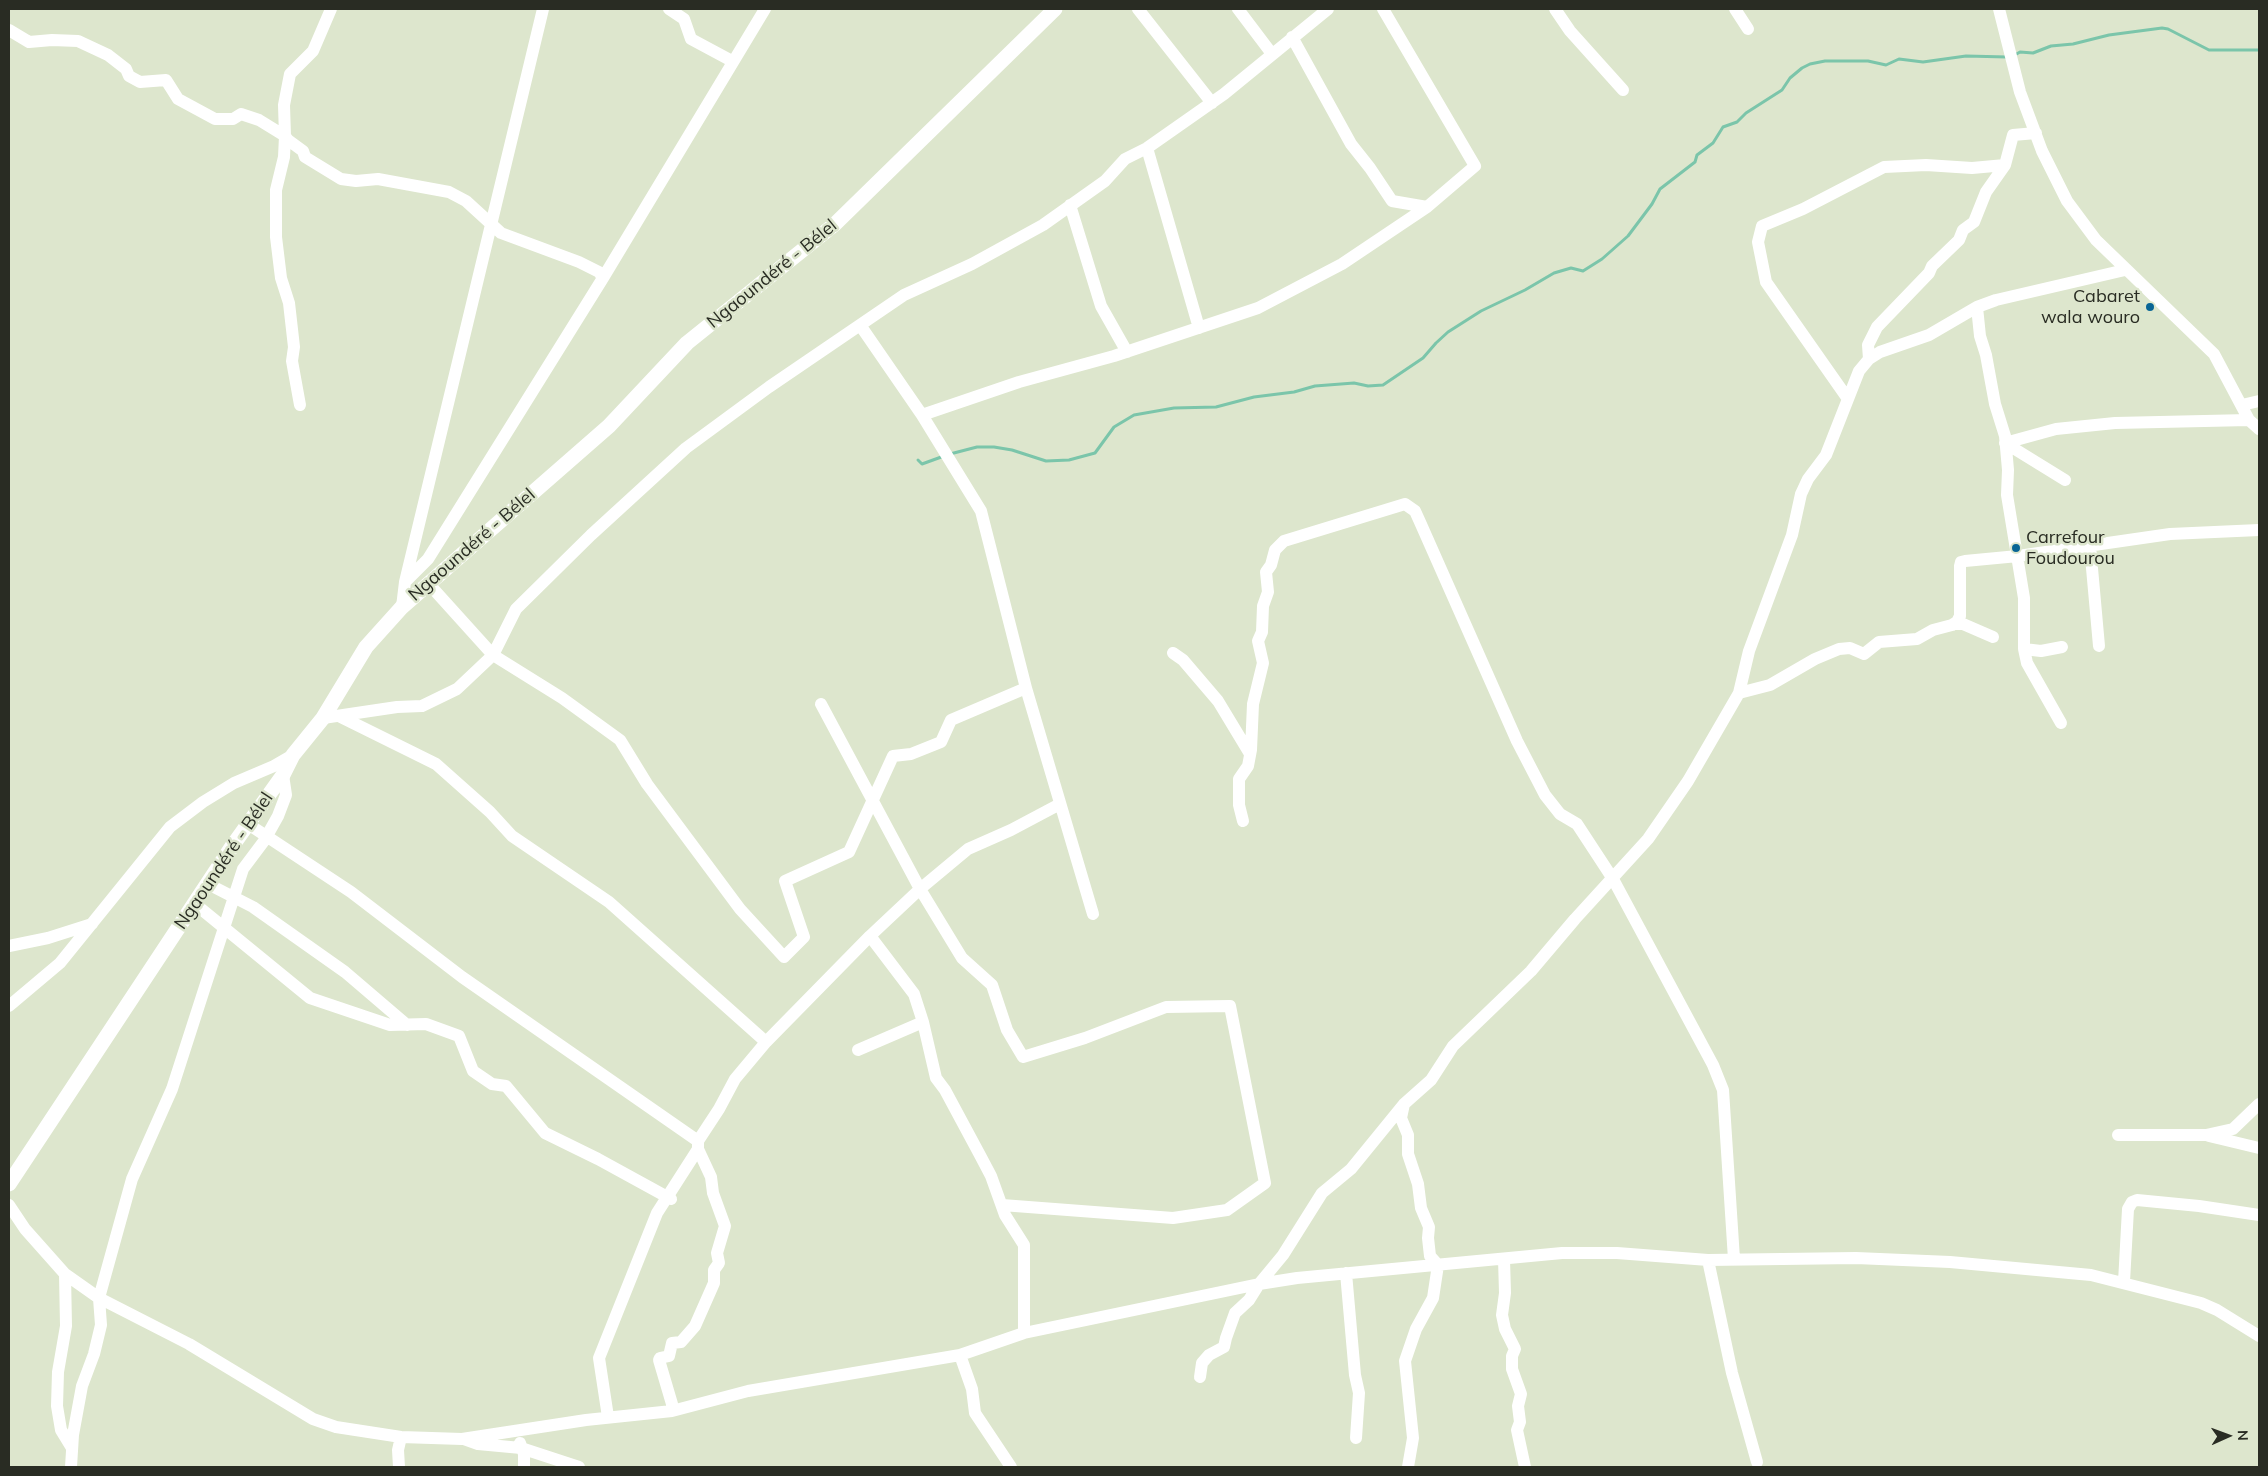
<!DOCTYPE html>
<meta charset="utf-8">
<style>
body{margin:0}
#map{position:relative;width:2268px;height:1476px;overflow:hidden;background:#dde6cd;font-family:Mulish,sans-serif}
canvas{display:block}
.frame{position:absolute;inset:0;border:10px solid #292c23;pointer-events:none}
.north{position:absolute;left:2203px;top:1411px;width:50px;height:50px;-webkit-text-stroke:4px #dde6cd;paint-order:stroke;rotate:88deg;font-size:14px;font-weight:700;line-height:20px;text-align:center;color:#292c23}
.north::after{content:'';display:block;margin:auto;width:18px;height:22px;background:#292c23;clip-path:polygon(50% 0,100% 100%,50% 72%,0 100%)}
</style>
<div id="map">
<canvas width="2268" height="1476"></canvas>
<div class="frame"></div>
<div class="north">N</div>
</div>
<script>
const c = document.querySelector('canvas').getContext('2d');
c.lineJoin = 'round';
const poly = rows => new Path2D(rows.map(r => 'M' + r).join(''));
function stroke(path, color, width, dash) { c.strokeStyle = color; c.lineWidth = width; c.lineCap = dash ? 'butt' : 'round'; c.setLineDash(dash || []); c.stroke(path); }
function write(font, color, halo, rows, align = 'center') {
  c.font = font + ' Mulish,sans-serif'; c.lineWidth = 5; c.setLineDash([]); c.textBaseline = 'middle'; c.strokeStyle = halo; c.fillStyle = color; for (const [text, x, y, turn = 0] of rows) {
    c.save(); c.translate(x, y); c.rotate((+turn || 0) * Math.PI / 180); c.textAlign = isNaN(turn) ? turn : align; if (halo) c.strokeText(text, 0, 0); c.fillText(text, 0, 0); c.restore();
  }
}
const stream = poly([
 [2013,56,2020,52,2033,53,2051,46,2073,44,2109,35,2162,28,2168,29,2209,50,2259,50],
 [950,454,977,447,994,447,1012,450,1046,461,1069,460,1095,453,1114,427,1134,415,1174,408,1216,407,1254,397,1294,392,1315,386,1354,383,1368,386,1383,385,1423,358,1436,343,1448,332,1481,311,1525,290,1554,273,1571,268,1583,271,1602,259,1628,236,1652,204,1660,189,1695,162,1697,155,1713,143,1723,127,1737,122,1746,113,1782,90,1790,78,1802,68,1810,64,1825,61,1868,61,1886,65,1899,59,1923,62,1966,56,2007,57],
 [918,460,922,464,944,456]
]);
const minor = poly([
 [331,9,313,51,290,74,284,105,285,136,288,140,303,151,305,157,341,179,356,181,378,179,449,192,466,201,501,233,579,262,599,272,603,278],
 [669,9,684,19,691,39,732,61],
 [1138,9,1212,103],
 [1238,9,1272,54],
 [1555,9,1570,31,1623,90],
 [1735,9,1748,29],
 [1999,9,2020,92,2042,151,2067,201,2096,240,2214,354,2249,420,2259,429],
 [9,30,29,42,52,40,78,41,108,55,126,69,129,76,140,82,166,80,178,99,215,119,233,119,241,114,259,120,285,136,284,157,276,190,276,237,281,278,289,303,294,347,292,361,300,405],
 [1292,37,1351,144,1370,168,1392,201,1427,207],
 [1147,148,1199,328],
 [1070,205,1101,306,1127,352],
 [1977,307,1980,336,1986,355,1995,404,2005,436,2008,470,2007,495,2024,598,2024,649,2041,651,2062,647],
 [860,325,922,415,981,511,1026,688],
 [1869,359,1868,345,1877,327,1929,273,1932,266,1959,240,1963,230,1974,222,1986,192,2005,165],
 [1848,399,1766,282,1758,242,1762,226,1803,209,1884,167,1926,165,1972,168,2005,165,2013,135,2036,133],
 [2242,405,2259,401],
 [922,415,1019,382,1114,356,1258,308,1342,264,1427,207,1475,166,1383,9],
 [2065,480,2005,443,2056,429,2115,423,2249,420],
 [2090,546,2099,646],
 [405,582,428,559,603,278,765,9],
 [428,583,493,655,562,698,620,740,647,784,740,909,784,957,804,937,785,881,849,852,893,756,911,754,941,742,951,720,1026,688,1093,914],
 [402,607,405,582,543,9],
 [1954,624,1963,624,1993,637],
 [2024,649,2027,663,2061,723],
 [1173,653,1183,660,1218,701,1250,754],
 [1739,693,1770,685,1815,659,1839,649,1850,648,1864,654,1879,642,1917,639,1933,630,1952,625,1957,622,1960,616,1960,566,1961,562,1965,561,2018,556,2170,534,2259,530],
 [821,704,920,889,962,958,992,985,1007,1030,1023,1057,1085,1038,1166,1007,1230,1006,1265,1183,1227,1210,1173,1218,1002,1205],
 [339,716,436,764,490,812,512,836,609,902,766,1042],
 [323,718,397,707,422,706,457,689,493,655,516,609,591,535,686,448,769,387,904,295,972,264,1043,225,1105,181,1125,159,1147,148,1224,94,1328,9],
 [1243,821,1239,805,1239,779,1248,766,1251,750,1253,704,1263,663,1258,641,1262,632,1263,606,1268,592,1266,572,1271,565,1275,550,1284,541,1405,504,1415,511,1420,522,1517,741,1545,795,1560,814,1577,824,1613,879,1713,1065,1723,1090,1734,1259],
 [248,824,351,892,462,977,698,1141],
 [208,884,253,907,345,972,407,1025],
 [195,904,310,998,390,1025,426,1024,459,1036,473,1071,492,1084,506,1086,545,1133,598,1159,671,1199],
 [870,936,914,994,923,1022],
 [9,946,48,938,92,924],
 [9,1006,60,963,170,827,203,802,234,783,274,766,293,755],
 [858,1050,923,1022,936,1078,945,1090,981,1157,991,1176,1005,1215,1024,1245,1024,1333],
 [1404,1104,1401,1118,1408,1135,1408,1154,1418,1184,1421,1208,1429,1227,1428,1238,1430,1256,1438,1265,1433,1298,1416,1329,1405,1361,1413,1438,1408,1467],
 [2118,1135,2206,1135,2233,1129,2259,1104],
 [2209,1136,2259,1148],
 [9,1205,25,1229,65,1274,99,1298,189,1344,313,1419,336,1427,401,1437,462,1439,586,1420,672,1411,748,1391,960,1355,1024,1333,1259,1284,1297,1278,1562,1253,1617,1253,1708,1260,1856,1258,1950,1262,2091,1275,2201,1303,2217,1310,2259,1336],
 [1504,1259,1505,1293,1502,1315,1505,1329,1515,1349,1512,1356,1512,1369,1521,1394,1518,1406,1520,1422,1517,1430,1525,1467],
 [1708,1260,1732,1373,1757,1462],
 [1346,1273,1355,1375,1359,1393,1356,1438],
 [65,1274,66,1326,58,1372,57,1406,61,1430,72,1448],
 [2124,1282,2128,1209,2132,1202,2137,1200,2199,1206,2259,1215],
 [960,1355,972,1389,975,1413,1011,1467],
 [1200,1377,1202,1363,1209,1355,1224,1347,1226,1338,1235,1313,1249,1300,1259,1284,1283,1255,1322,1193,1351,1169,1404,1104,1431,1080,1453,1046,1531,971,1575,919,1648,839,1688,781,1739,693,1749,651,1792,535,1801,494,1808,479,1826,455,1859,371,1869,359,1880,352,1929,335,1977,307,1996,300,2125,270],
 [672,1411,672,1404,659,1360,660,1358,669,1356,672,1343,681,1342,695,1326,714,1283,714,1270,719,1263,717,1253,725,1226,713,1193,711,1177,698,1149,698,1141,719,1109,735,1079,766,1042,870,936,920,889,968,849,1011,830,1060,804],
 [608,1417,599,1358,657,1213,698,1149],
 [464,1439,478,1444,521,1448,579,1467],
 [520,1443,524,1454,524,1467],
 [71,1467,73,1435,82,1386,94,1354,101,1325,99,1298,132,1179,172,1089,243,869,264,841,278,816,286,795,283,775],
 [399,1467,398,1450,401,1437]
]);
const major = poly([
 [9,1184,233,845,283,775,293,755,323,718,366,647,402,607,609,426,687,343,835,224,1055,9]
]);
const markers = [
 [2150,307,5,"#096595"],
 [2016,548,5,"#096595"]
];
const streetNames = [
 ["Ngaoundéré - Bélel",772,274,-39],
 ["Ngaoundéré - Bélel",472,545,-41],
 ["Ngaoundéré - Bélel",224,861,-56]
];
const poiNames = [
 ["Cabaret",2140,297],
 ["wala wouro",2140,318],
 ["Carrefour",2026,538,"left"],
 ["Foudourou",2026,559,"left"]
];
stroke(stream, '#7bc5aa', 3);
stroke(minor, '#fff', 12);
stroke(major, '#fff', 15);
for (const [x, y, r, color] of markers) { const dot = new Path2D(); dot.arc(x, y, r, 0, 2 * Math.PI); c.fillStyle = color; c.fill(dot); stroke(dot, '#dde6cd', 2); }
write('18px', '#292c23', '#dde6cd', streetNames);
write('18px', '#292c23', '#dde6cd', poiNames, 'right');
</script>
